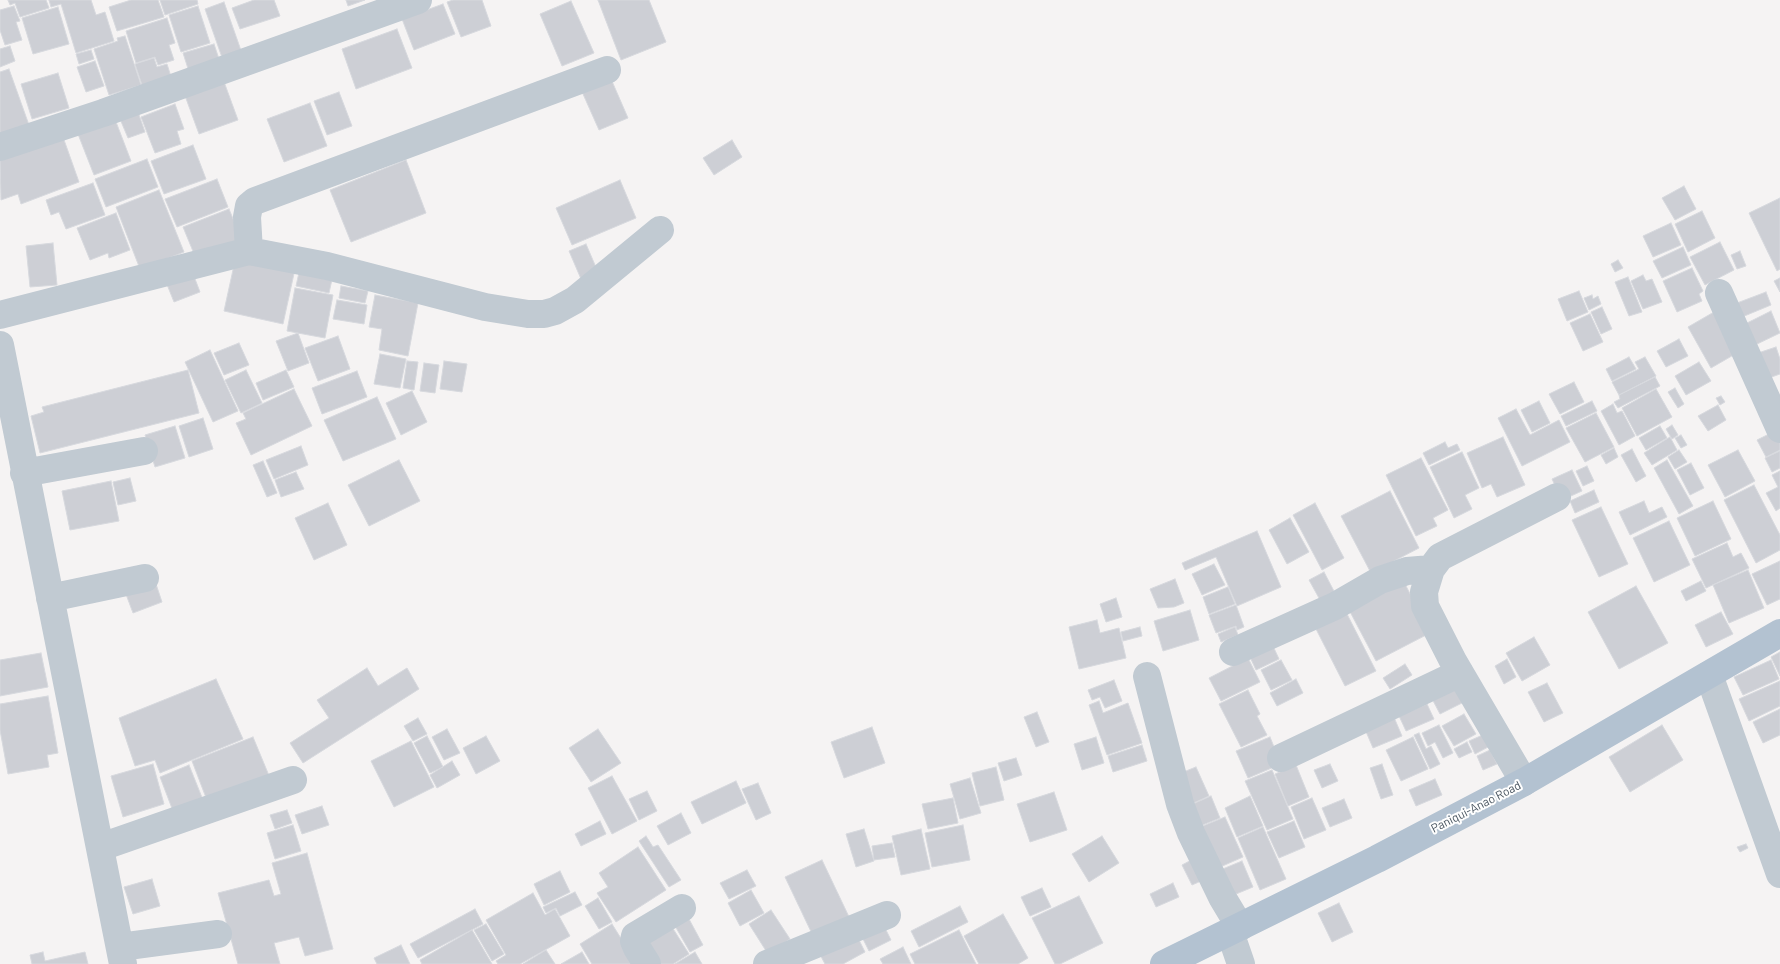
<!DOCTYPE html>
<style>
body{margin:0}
canvas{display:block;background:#f5f3f3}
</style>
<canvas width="1780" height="964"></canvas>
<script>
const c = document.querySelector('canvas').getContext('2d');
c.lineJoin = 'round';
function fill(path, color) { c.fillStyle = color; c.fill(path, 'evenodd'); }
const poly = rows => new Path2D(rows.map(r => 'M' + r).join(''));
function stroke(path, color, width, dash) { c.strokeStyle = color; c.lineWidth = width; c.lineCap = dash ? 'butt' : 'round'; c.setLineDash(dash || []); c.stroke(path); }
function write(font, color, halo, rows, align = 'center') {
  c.font = font + ' Barlow,sans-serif'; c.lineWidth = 4; c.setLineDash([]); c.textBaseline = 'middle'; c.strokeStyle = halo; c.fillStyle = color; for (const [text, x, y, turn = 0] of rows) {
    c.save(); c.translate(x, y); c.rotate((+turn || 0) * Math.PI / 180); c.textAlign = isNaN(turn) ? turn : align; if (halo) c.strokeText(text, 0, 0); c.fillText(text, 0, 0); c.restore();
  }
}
const building = poly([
 [8,0,46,0,49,8,20,17,15,3,10,5,8,0],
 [49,0,91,0,96,15,105,12,114,41,76,53,61,4,51,7,49,0],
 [131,0,158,0,164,17,117,31,109,7,131,0],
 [160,0,197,0,198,4,165,15,160,0],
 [254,0,274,0,280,16,240,29,232,8,254,0],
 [346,0,365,0,348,6,346,0],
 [453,0,482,0,491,26,461,37,447,2,453,0],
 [598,0,649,0,666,42,621,60,598,0],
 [571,1,594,53,562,66,540,14,571,1],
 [224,2,244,59,225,66,205,9,224,2],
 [443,4,455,34,414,50,402,19,443,4],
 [14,6,20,21,16,22,22,40,5,45,0,30,0,10,14,6],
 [198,6,210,43,181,52,169,15,198,6],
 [58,7,69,44,33,54,22,18,58,7],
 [167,18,175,43,169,45,174,60,158,65,155,57,136,63,126,31,167,18],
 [397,29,412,68,356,89,342,49,397,29],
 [125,36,141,85,109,95,94,49,118,41,117,38,125,36],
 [214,44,222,68,191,78,183,53,214,44],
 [10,46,15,61,0,67,0,49,10,46],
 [91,50,94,59,79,64,76,54,91,50],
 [154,58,157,67,167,64,173,83,144,91,135,64,154,58],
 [95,61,104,86,86,92,77,67,95,61],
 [9,69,29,125,0,135,0,72,9,69],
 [608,72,628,118,599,130,579,85,608,72],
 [58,73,69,108,32,119,21,84,58,73],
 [223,79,238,120,199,134,184,93,223,79],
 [339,92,352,126,327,135,314,101,339,92],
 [310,103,327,146,284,162,267,119,310,103],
 [175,104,184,129,177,131,181,144,155,153,141,117,175,104],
 [138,112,145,132,128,138,120,119,138,112],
 [113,114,131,161,94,175,76,129,113,114],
 [63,137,79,182,21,204,18,194,1,200,0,160,63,137],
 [732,140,742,157,714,175,703,158,732,140],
 [193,145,206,179,164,194,151,161,193,145],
 [147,159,158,187,106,207,95,179,147,159],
 [406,160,426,213,351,242,330,190,406,160],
 [217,179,228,207,177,227,165,199,217,179],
 [620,180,636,218,572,245,556,208,620,180],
 [93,183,105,215,66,229,59,212,51,215,46,200,93,183],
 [1684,186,1696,209,1675,220,1662,198,1684,186],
 [159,190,184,252,140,269,116,207,159,190],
 [1780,198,1780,269,1777,271,1749,213,1780,198],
 [229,209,243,243,197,261,183,227,229,209],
 [1702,211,1715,238,1688,252,1675,224,1702,211],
 [116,213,130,250,109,258,108,253,90,260,77,228,116,213],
 [1671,223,1681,245,1653,257,1643,236,1671,223],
 [1720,242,1734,270,1705,285,1690,257,1720,242],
 [53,243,57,285,30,287,26,246,53,243],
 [586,244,598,272,581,279,569,251,586,244],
 [1683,247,1691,265,1662,278,1653,261,1683,247],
 [1740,251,1746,266,1737,269,1731,255,1740,251],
 [236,256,295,269,283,324,224,311,236,256],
 [1618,260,1623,268,1615,272,1611,264,1618,260],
 [300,268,333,275,329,293,296,286,300,268],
 [1692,268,1703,291,1699,294,1702,301,1677,312,1663,281,1692,268],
 [192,271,200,292,174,302,166,282,192,271],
 [1643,275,1646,281,1652,279,1662,302,1643,309,1631,281,1643,275],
 [1628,277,1642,312,1629,316,1615,282,1628,277],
 [1780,278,1780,292,1774,281,1780,278],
 [341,286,368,291,365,303,339,298,341,286],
 [295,288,333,295,325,338,287,331,295,288],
 [1579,291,1588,312,1567,321,1558,299,1579,291],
 [1766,292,1771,305,1742,317,1737,303,1766,292],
 [375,295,418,303,408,356,379,350,382,329,369,327,375,295],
 [1592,295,1593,299,1598,296,1601,304,1589,310,1584,298,1592,295],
 [337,300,367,305,364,324,333,319,337,300],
 [1602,307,1612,329,1601,334,1591,312,1602,307],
 [1771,311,1780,333,1755,345,1745,324,1771,311],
 [1714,312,1737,353,1711,368,1688,327,1714,312],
 [1590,314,1603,342,1583,351,1570,323,1590,314],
 [298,333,309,363,288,371,276,341,298,333],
 [338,336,350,369,318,381,305,348,338,336],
 [1679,339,1688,356,1666,367,1657,351,1679,339],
 [239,343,249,365,224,375,214,353,239,343],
 [1776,347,1780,359,1780,374,1766,379,1758,353,1776,347],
 [210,350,238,411,213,422,185,362,210,350],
 [380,354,406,359,400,388,374,384,380,354],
 [1629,357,1636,369,1612,381,1606,369,1629,357],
 [1645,357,1656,376,1619,395,1612,382,1639,369,1635,362,1645,357],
 [407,361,418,362,414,390,403,388,407,361],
 [444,361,467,364,462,392,440,389,444,361],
 [1699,362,1711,381,1686,395,1675,376,1699,362],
 [424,363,439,365,435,393,420,391,424,363],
 [188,370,199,413,40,453,31,416,44,412,42,407,188,370],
 [246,370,262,403,241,413,225,380,246,370],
 [286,370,294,387,263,400,256,383,286,370],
 [357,371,367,397,322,414,312,388,357,371],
 [1655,377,1660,386,1618,408,1614,402,1620,399,1619,395,1655,377],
 [1574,382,1584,402,1560,414,1549,394,1574,382],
 [1675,388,1684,404,1678,408,1668,392,1675,388],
 [294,389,312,426,251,455,236,423,246,419,243,413,294,389],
 [1656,389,1672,417,1637,436,1622,408,1656,389],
 [412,391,427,422,401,435,386,403,412,391],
 [1721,396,1725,402,1720,405,1716,398,1721,396],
 [377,397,396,439,343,461,324,420,377,397],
 [1539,401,1550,423,1532,432,1521,410,1539,401],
 [1592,401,1597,411,1566,426,1561,416,1592,401],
 [1613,404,1617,413,1622,411,1635,436,1619,445,1601,411,1613,404],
 [1718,405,1726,420,1708,431,1698,416,1718,405],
 [1516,409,1530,435,1559,420,1570,442,1522,466,1498,418,1516,409],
 [1596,413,1614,447,1585,462,1566,428,1596,413],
 [203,418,213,449,189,457,179,426,203,418],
 [1672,425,1678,435,1672,439,1666,429,1672,425],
 [175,426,185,458,155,467,145,435,175,426],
 [1660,426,1667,438,1646,450,1639,438,1660,426],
 [1775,431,1780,442,1780,450,1766,457,1757,440,1775,431],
 [1681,435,1687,445,1681,448,1675,438,1681,435],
 [1503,437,1525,485,1497,497,1491,484,1482,488,1467,453,1503,437],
 [1670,437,1677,450,1652,465,1644,453,1670,437],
 [1445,442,1448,448,1457,444,1460,450,1429,465,1423,453,1445,442],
 [301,446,308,465,274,479,266,460,301,446],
 [1614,448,1618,457,1606,464,1601,455,1614,448],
 [1632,449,1646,476,1636,482,1621,455,1632,449],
 [1679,450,1687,462,1675,469,1668,457,1679,450],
 [1738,450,1755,481,1725,497,1708,465,1738,450],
 [1780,451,1780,468,1772,472,1765,458,1780,451],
 [1462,452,1479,488,1465,495,1472,509,1454,518,1430,467,1462,452],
 [1421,458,1448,510,1433,518,1437,526,1416,536,1386,475,1421,458],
 [399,460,420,501,369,526,348,485,399,460],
 [1667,460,1693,506,1679,514,1654,468,1667,460],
 [263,461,277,493,267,497,253,465,263,461],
 [1691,463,1704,488,1690,495,1677,470,1691,463],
 [1587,466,1594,481,1583,486,1576,471,1587,466],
 [1572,470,1582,491,1562,500,1552,479,1572,470],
 [1780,471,1780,508,1776,511,1766,493,1778,487,1772,475,1780,471],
 [296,472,304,489,281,497,275,480,296,472],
 [130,478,136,501,118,505,113,482,130,478],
 [111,481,119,521,70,530,62,491,111,481],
 [1754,485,1780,535,1780,550,1756,563,1724,500,1754,485],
 [1594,490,1599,502,1575,513,1570,501,1594,490],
 [1390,491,1419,548,1371,573,1341,516,1390,491],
 [1644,501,1649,513,1662,507,1667,517,1630,535,1619,512,1644,501],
 [1713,501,1731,539,1695,556,1677,518,1713,501],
 [328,503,347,545,314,560,295,518,328,503],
 [1315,503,1344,558,1322,570,1293,515,1315,503],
 [1601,507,1628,564,1599,577,1572,520,1601,507],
 [1290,518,1309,552,1287,564,1269,530,1290,518],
 [1669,521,1690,565,1654,582,1633,538,1669,521],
 [1257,531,1281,587,1237,606,1216,557,1185,570,1182,563,1257,531],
 [1727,543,1733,557,1741,553,1749,568,1706,588,1692,559,1727,543],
 [1780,561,1780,599,1767,605,1752,574,1780,561],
 [1214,564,1225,585,1202,595,1192,574,1214,564],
 [1748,570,1764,608,1729,623,1713,585,1748,570],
 [1324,572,1335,593,1320,600,1309,580,1324,572],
 [154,578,162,602,133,613,124,589,154,578],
 [1175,579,1184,603,1174,607,1158,608,1150,589,1175,579],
 [1403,580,1430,633,1376,661,1348,608,1403,580],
 [1701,581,1706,591,1686,601,1681,591,1701,581],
 [1636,586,1668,643,1619,669,1588,612,1636,586],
 [1228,587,1235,604,1209,614,1203,597,1228,587],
 [1116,598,1122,617,1106,622,1100,604,1116,598],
 [1236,605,1244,627,1237,630,1236,626,1216,633,1209,615,1236,605],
 [1190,610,1199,640,1163,651,1154,621,1190,610],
 [1721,612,1733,634,1706,647,1695,625,1721,612],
 [1347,614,1376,671,1345,686,1316,629,1347,614],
 [1097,620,1100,633,1119,628,1126,658,1079,669,1069,627,1097,620],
 [1140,627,1142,636,1123,641,1121,632,1140,627],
 [1235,627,1238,635,1221,642,1218,634,1235,627],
 [1534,637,1550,665,1522,681,1506,653,1534,637],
 [1273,646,1279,659,1256,670,1250,657,1273,646],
 [1780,652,1780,676,1771,657,1780,652],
 [41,653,48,687,0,696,0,660,41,653],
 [1248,658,1260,682,1221,701,1209,678,1248,658],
 [1507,659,1516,677,1504,684,1495,666,1507,659],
 [1281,660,1292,680,1271,690,1261,670,1281,660],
 [1771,660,1779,679,1743,695,1734,677,1771,660],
 [1405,664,1412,675,1390,689,1383,678,1405,664],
 [367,668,378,686,407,668,419,689,303,763,290,743,329,718,317,700,367,668],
 [216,679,243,739,160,773,155,760,135,766,119,718,216,679],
 [1296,679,1303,693,1277,706,1270,693,1296,679],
 [1114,680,1122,701,1105,708,1100,697,1092,700,1088,690,1114,680],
 [1780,681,1780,706,1749,721,1739,699,1780,681],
 [1454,683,1464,702,1440,714,1430,695,1454,683],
 [1547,683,1563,713,1544,722,1528,692,1547,683],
 [1248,690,1260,714,1257,716,1267,735,1241,747,1219,704,1248,690],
 [48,696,58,753,47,755,49,767,8,774,0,730,0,704,48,696],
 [1099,701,1103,713,1128,703,1142,743,1107,755,1089,705,1099,701],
 [1427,704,1434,719,1406,731,1399,716,1427,704],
 [1780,709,1780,735,1763,743,1753,722,1780,709],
 [1037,712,1049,742,1036,747,1024,717,1037,712],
 [1464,714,1476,734,1454,746,1442,726,1464,714],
 [1393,715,1402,736,1373,748,1364,727,1393,715],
 [418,718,427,734,413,741,404,726,418,718],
 [1439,725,1453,753,1443,758,1435,742,1428,746,1422,733,1439,725],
 [1662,725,1683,760,1630,792,1609,757,1662,725],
 [872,727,885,763,844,778,831,742,872,727],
 [447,729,460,753,444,760,432,737,447,729],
 [598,729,621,763,591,782,569,748,598,729],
 [1419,733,1426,749,1431,746,1440,764,1430,769,1414,735,1419,733],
 [1485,734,1490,746,1475,754,1469,741,1485,734],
 [427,736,443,767,430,773,414,743,427,736],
 [486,736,500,761,476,774,463,748,486,736],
 [253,737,270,778,208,803,192,761,253,737],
 [1096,737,1104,763,1082,770,1074,744,1096,737],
 [1270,737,1281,764,1248,778,1236,751,1270,737],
 [1413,737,1428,769,1401,781,1386,750,1413,737],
 [411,741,434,787,394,807,371,761,411,741],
 [1467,742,1472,752,1459,758,1454,749,1467,742],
 [1142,745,1147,761,1113,772,1108,756,1142,745],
 [1490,750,1497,764,1483,770,1477,756,1490,750],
 [1016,758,1022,775,1004,781,998,763,1016,758],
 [452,761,460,775,437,788,430,775,452,761],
 [153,764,164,804,123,817,111,776,153,764],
 [1330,764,1338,781,1322,788,1314,770,1330,764],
 [1382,764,1393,795,1381,799,1370,768,1382,764],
 [189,765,203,800,173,811,160,777,189,765],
 [1296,765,1309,797,1288,806,1275,774,1296,765],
 [996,767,1004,800,980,806,972,773,996,767],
 [1196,767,1209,796,1189,805,1176,775,1196,767],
 [1272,770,1293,819,1267,830,1245,781,1272,770],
 [612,776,637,821,612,834,588,788,612,776],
 [970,778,981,813,960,819,950,784,970,778],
 [1435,779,1442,795,1416,806,1409,790,1435,779],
 [736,781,746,803,702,824,691,802,736,781],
 [758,783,771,813,756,820,742,789,758,783],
 [647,791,657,811,639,820,629,799,647,791],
 [1054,792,1067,830,1030,842,1017,804,1054,792],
 [1211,796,1220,818,1195,828,1186,807,1211,796],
 [1250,796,1263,826,1237,837,1225,808,1250,796],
 [953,798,958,823,928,829,922,804,953,798],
 [1312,798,1326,830,1304,839,1291,807,1312,798],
 [1344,799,1352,818,1330,827,1322,808,1344,799],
 [322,806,329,825,302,834,295,815,322,806],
 [287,810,292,823,275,829,270,815,287,810],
 [681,813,691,833,668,845,657,826,681,813],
 [1225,817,1243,857,1211,871,1193,830,1225,817],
 [600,821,606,834,581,846,575,834,600,821],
 [1294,821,1305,847,1279,858,1267,832,1294,821],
 [293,825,301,851,275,859,267,833,293,825],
 [963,825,970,860,932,867,925,833,963,825],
 [1263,827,1286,879,1260,890,1238,838,1263,827],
 [864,829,874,861,856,867,846,834,864,829],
 [921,829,930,869,901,875,892,836,921,829],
 [646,836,653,847,658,845,681,880,669,887,639,841,646,836],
 [1102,836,1119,863,1089,882,1072,854,1102,836],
 [892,843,895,857,874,860,872,846,892,843],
 [1746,844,1748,848,1740,852,1737,847,1746,844],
 [638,847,666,890,616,922,597,893,608,887,599,873,638,847],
 [307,853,333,949,305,956,299,937,274,943,280,964,238,964,218,893,269,880,274,896,281,894,272,863,307,853],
 [1199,856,1208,878,1192,885,1182,865,1199,856],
 [822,860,851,921,814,938,785,877,822,860],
 [1242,861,1253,887,1224,899,1213,873,1242,861],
 [747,870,756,886,729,899,720,883,747,870],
 [560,871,570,892,544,905,534,884,560,871],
 [152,879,160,906,133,914,124,887,152,879],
 [1173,883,1179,897,1156,907,1150,894,1173,883],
 [1042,888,1051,907,1030,916,1021,897,1042,888],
 [751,890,764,913,740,926,728,903,751,890],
 [575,892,582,905,560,916,556,908,546,913,543,907,575,892],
 [533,893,545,915,555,909,570,936,520,964,498,964,496,961,506,955,486,920,533,893],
 [1079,896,1103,943,1060,964,1055,964,1032,918,1079,896],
 [598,898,612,922,599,929,585,906,598,898],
 [1339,903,1353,932,1332,942,1318,913,1339,903],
 [960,906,968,922,919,947,911,931,960,906],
 [475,909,483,924,418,958,410,944,475,909],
 [771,910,790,939,768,954,749,924,771,910],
 [1003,914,1028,958,1018,964,979,964,964,936,1003,914],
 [689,919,703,945,690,952,675,926,689,919],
 [882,922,891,940,869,951,860,933,882,922],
 [486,924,504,954,492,961,474,930,486,924],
 [612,924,637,964,592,964,580,944,612,924],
 [672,927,689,954,673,964,656,964,643,945,672,927],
 [472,930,492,964,422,964,420,960,472,930],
 [854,930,865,952,843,964,825,964,817,949,854,930],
 [959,930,976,964,915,964,910,954,959,930],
 [401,945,410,964,377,964,374,958,401,945],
 [903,947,911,964,883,964,880,959,903,947],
 [546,950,555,964,523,964,546,950],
 [43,952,45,961,85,952,88,964,32,964,30,955,43,952],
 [582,952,589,964,561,964,582,952],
 [695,952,702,964,675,964,695,952]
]);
const minor = poly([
 [0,147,103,113,418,0],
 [249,251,247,217,249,206,255,201,607,70],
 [1719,293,1780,429],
 [0,315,249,251,327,266,485,307,528,314,544,314,555,311,575,300,660,230],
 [0,345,123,964],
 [24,473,144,451],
 [50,598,145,578],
 [1233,652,1335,606,1380,580,1407,571,1431,569],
 [1709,675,1780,874],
 [1147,676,1180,804,1191,833,1222,897,1240,927],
 [1281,758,1460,673],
 [1524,782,1453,661,1425,606,1424,592,1431,569,1440,557,1557,497],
 [101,847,293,780],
 [1230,932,1241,964],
 [120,947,218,934],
 [647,964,637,948,634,941,635,936,682,908],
 [767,964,887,915]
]);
const major = poly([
 [1164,964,1377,859,1524,782,1780,633]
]);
const streetNames = [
 ["Paniqui-Anao Road",1476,807,-27]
];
fill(building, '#cdcfd5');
stroke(building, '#d7d9de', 1);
stroke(minor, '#c1cad2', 28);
stroke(major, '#b3c2d1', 28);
write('12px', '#4a5661', '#fff', streetNames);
</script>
